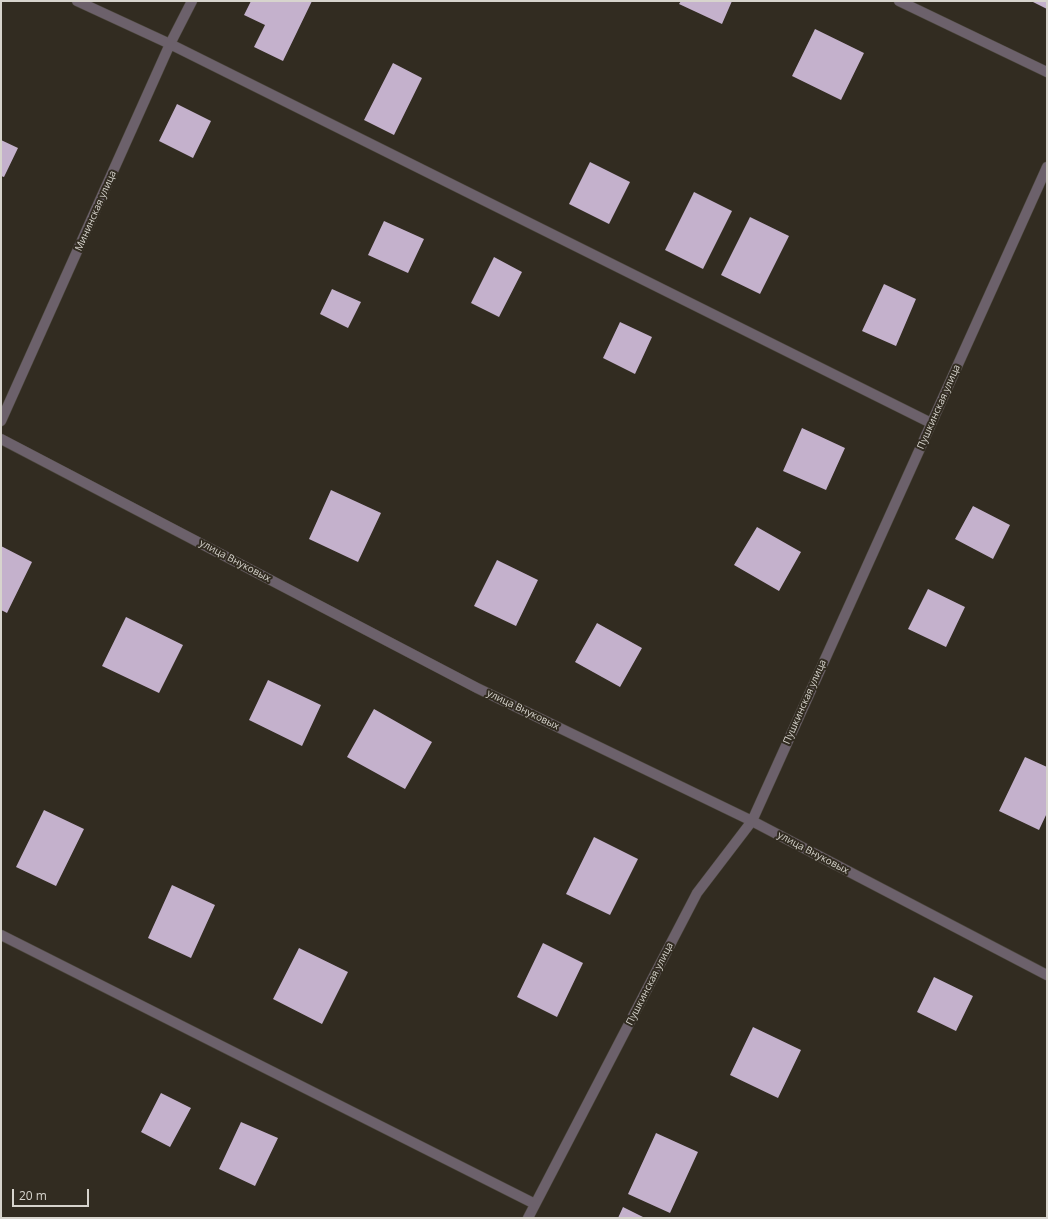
<!DOCTYPE html>
<meta charset="utf-8">
<style>
body{margin:0}
#map{position:relative;width:1048px;height:1219px;overflow:hidden;background:#322c21;font-family:"Open Sans",sans-serif}
canvas{display:block}
.frame{position:absolute;inset:0;border:2px solid #d7d4cd;pointer-events:none}
.scale{position:absolute;left:12px;top:1189px;width:77px;height:18px;box-sizing:border-box;border:2px solid #d7d4cd;border-top:0;padding-left:5px;font-size:12px;line-height:14px;white-space:nowrap;color:#d7d4cd;-webkit-text-stroke:3px #322c21;paint-order:stroke}
</style>
<div id="map">
<canvas width="1048" height="1219"></canvas>
<div class="frame"></div>
<div class="scale">20 m</div>
</div>
<script>
const c = document.querySelector('canvas').getContext('2d');
c.lineJoin = 'round';
function fill(path, color) { c.fillStyle = color; c.fill(path, 'evenodd'); }
const poly = rows => new Path2D(rows.map(r => 'M' + r).join(''));
function stroke(path, color, width, dash) { c.strokeStyle = color; c.lineWidth = width; c.lineCap = dash ? 'butt' : 'round'; c.setLineDash(dash || []); c.stroke(path); }
function write(font, color, halo, rows, align = 'center') {
  c.font = font + ' "Open Sans",sans-serif'; c.lineWidth = 4; c.setLineDash([]); c.textBaseline = 'middle'; c.strokeStyle = halo; c.fillStyle = color; for (const [text, x, y, turn = 0] of rows) {
    c.save(); c.translate(x, y); c.rotate((+turn || 0) * Math.PI / 180); c.textAlign = isNaN(turn) ? turn : align; if (halo) c.strokeText(text, 0, 0); c.fillText(text, 0, 0); c.restore();
  }
}
const building = poly([
 [251,1,312,1,283,61,254,47,265,25,244,15],
 [681,1,732,1,722,24,679,4],
 [1031,1,1047,1,1047,9],
 [815,29,864,53,841,100,792,76],
 [393,63,422,78,394,135,364,120],
 [177,104,211,121,193,158,159,141],
 [1,140,18,148,4,177,1,176],
 [590,162,630,182,609,224,569,204],
 [694,192,732,211,703,269,665,250],
 [750,217,789,236,760,294,721,275],
 [384,221,424,239,408,273,368,255],
 [494,257,522,272,499,317,471,303],
 [884,284,916,299,896,346,862,331],
 [332,289,361,302,348,328,320,314],
 [620,322,652,337,635,374,603,358],
 [802,428,845,448,826,490,783,471],
 [331,490,381,513,358,562,309,539],
 [973,506,1010,525,993,559,955,539],
 [757,527,801,552,779,591,734,565],
 [1,546,32,562,7,613,1,610],
 [497,560,538,580,516,626,474,606],
 [928,589,965,607,946,647,908,629],
 [126,617,183,645,159,693,102,666],
 [597,623,642,648,620,687,575,662],
 [268,680,321,705,302,746,249,720],
 [374,709,432,742,405,789,347,757],
 [1025,757,1047,767,1047,813,1039,830,999,811],
 [44,810,84,829,56,886,16,867],
 [594,837,638,859,610,915,566,894],
 [172,885,215,905,191,958,148,938],
 [543,943,583,963,557,1017,517,997],
 [299,948,348,972,322,1024,273,999],
 [934,977,973,996,956,1031,917,1012],
 [753,1027,801,1050,778,1098,730,1075],
 [161,1093,191,1108,170,1147,141,1132],
 [241,1122,278,1138,255,1186,219,1169],
 [656,1133,698,1152,670,1213,628,1194],
 [623,1207,645,1218,618,1218]
]);
const minor = poly([
 [77,1,170,44,931,423],
 [899,1,1047,72],
 [1,421,170,44,192,1],
 [1,439,477,688,752,821,1047,975],
 [1,935,535,1204],
 [528,1218,697,893,752,821,1047,167]
]);
const streetNames = [
 ["Мининская улица",96,211,-66],
 ["Пушкинская улица",939,407,-66],
 ["улица Внуковых",235,561,28],
 ["Пушкинская улица",805,702,-66],
 ["улица Внуковых",523,710,26],
 ["улица Внуковых",813,853,28],
 ["Пушкинская улица",650,984,-63]
];
fill(building, '#c4b1cc');
stroke(minor, '#4c473d', 11);
stroke(minor, '#6c616b', 10);
write('10px', '#d7d4cd', '#322c21', streetNames);
</script>
